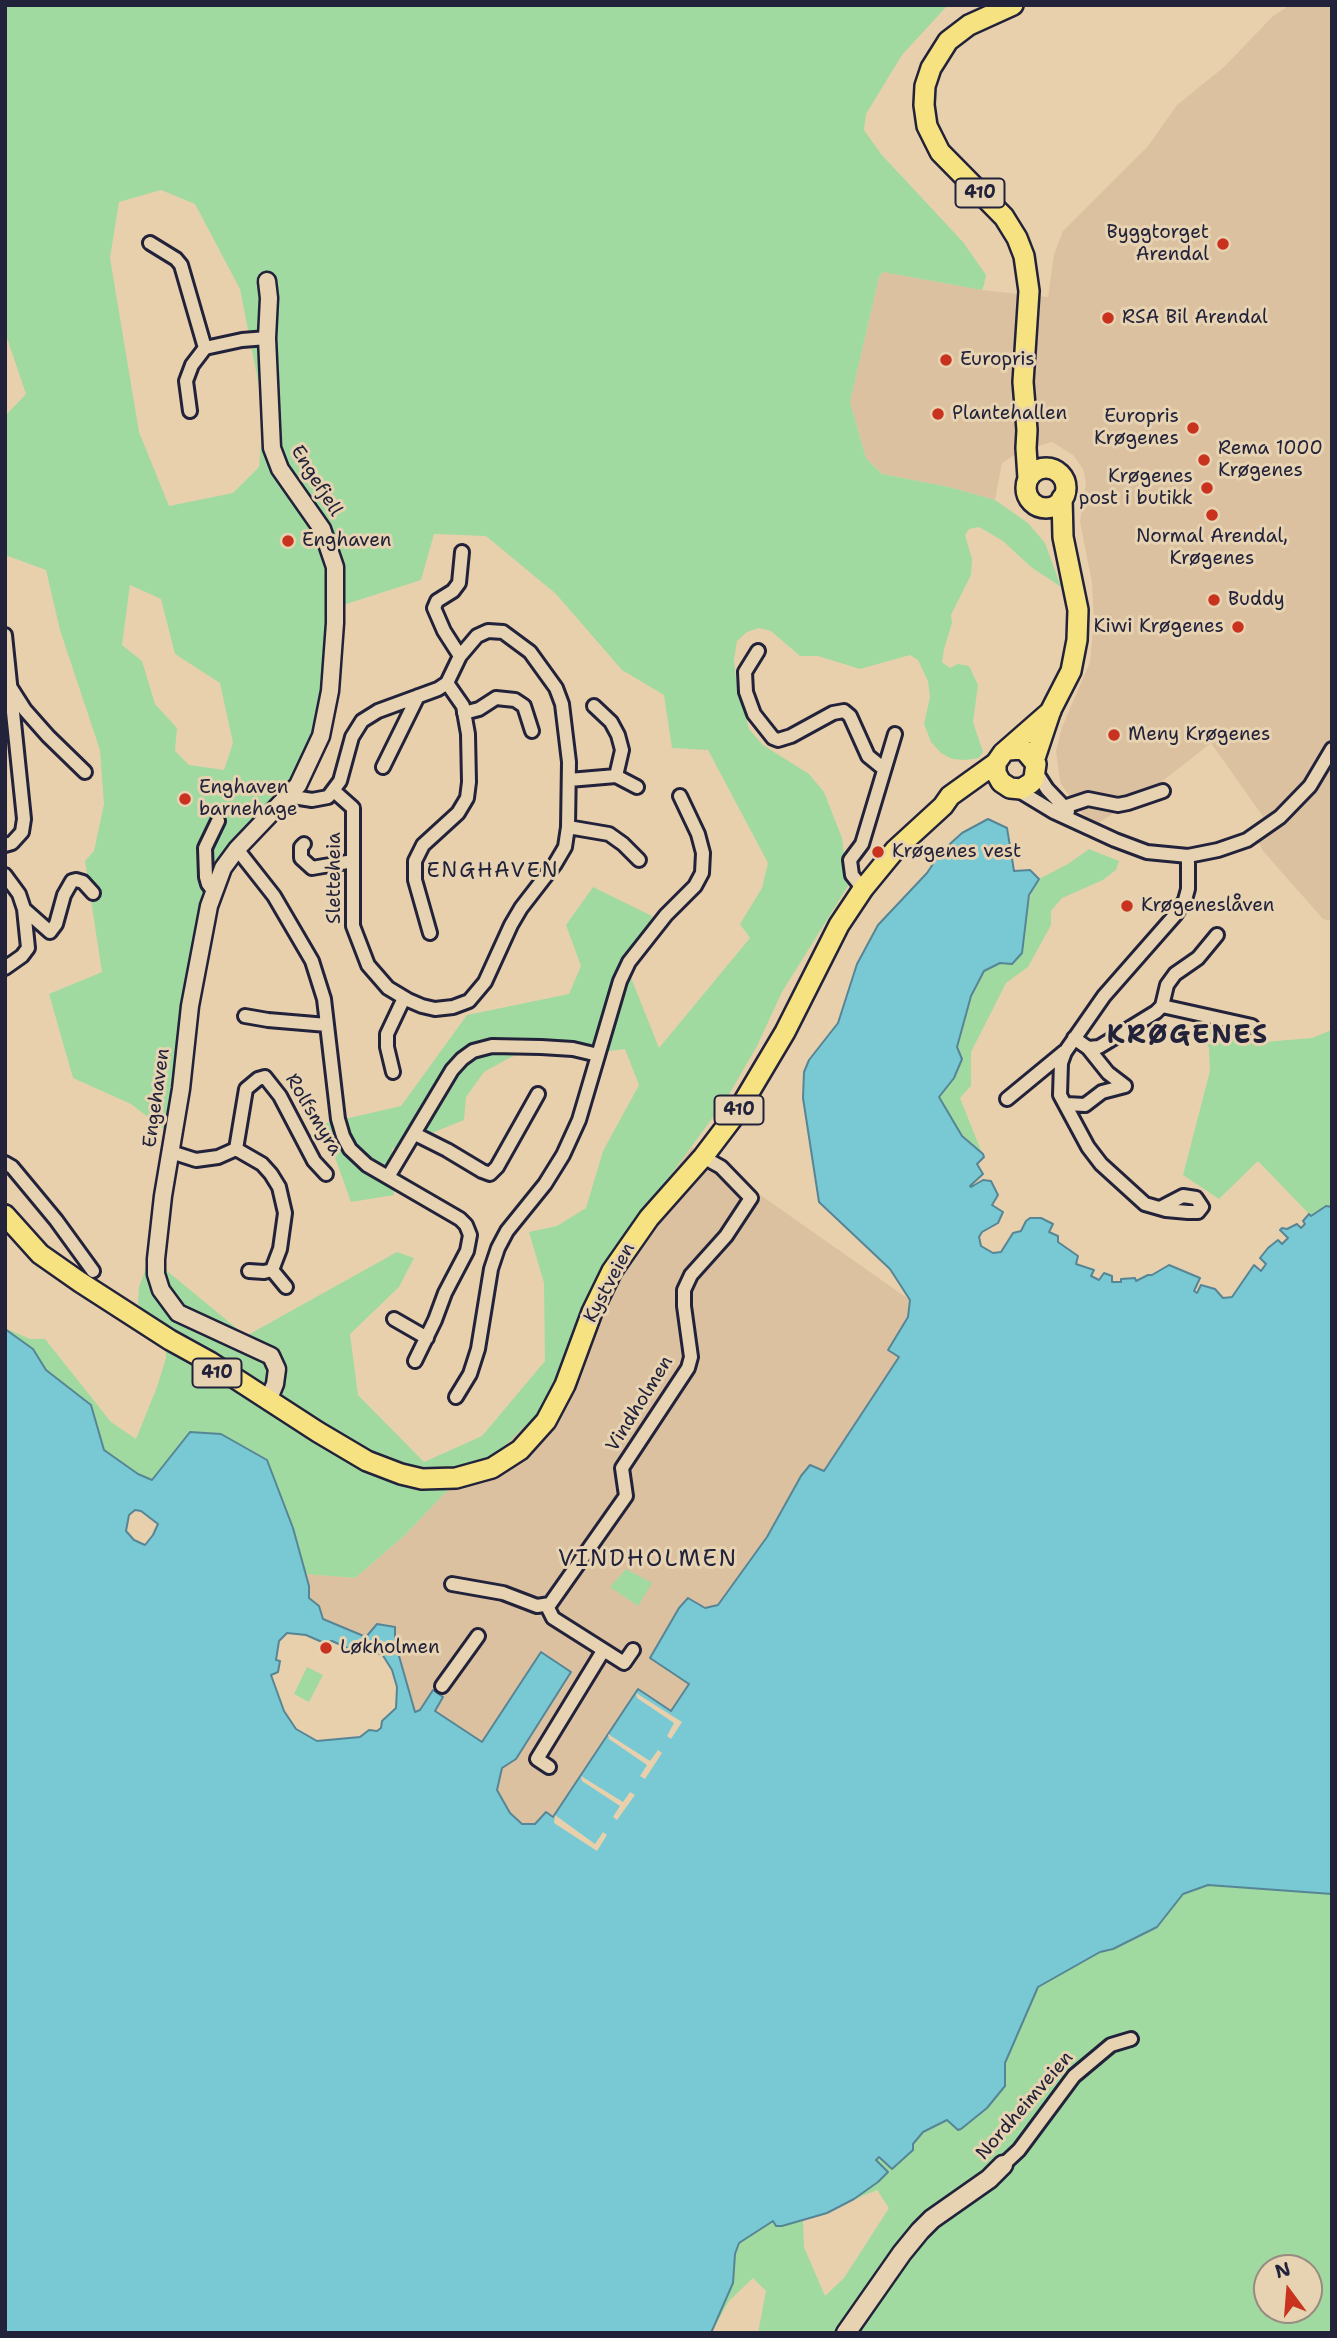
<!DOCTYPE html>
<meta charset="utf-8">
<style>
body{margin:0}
#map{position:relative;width:1337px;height:2338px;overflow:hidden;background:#e9d0ad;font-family:"Shantell Sans",sans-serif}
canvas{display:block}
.frame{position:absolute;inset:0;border:7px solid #22223b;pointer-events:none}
.north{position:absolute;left:1253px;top:2254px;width:70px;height:70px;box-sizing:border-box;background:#e7d3b1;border:2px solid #988c82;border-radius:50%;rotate:344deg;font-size:19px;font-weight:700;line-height:28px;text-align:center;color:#22223b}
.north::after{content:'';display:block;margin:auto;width:24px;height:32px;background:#c8321e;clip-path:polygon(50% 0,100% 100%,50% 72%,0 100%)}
</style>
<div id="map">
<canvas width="1337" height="2338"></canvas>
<div class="frame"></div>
<div class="north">N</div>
</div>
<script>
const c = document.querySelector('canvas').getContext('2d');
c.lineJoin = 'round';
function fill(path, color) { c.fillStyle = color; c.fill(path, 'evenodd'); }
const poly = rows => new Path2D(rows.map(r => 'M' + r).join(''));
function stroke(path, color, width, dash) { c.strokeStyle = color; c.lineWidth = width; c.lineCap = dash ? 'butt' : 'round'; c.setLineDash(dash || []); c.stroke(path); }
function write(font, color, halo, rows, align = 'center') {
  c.font = font + ' "Shantell Sans",sans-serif'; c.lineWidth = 6; c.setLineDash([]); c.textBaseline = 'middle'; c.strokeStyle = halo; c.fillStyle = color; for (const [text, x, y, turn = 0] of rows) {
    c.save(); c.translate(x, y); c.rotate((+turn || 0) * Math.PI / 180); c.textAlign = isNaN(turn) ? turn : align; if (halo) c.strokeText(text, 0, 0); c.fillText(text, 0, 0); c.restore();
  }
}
const built = poly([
 [1290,5,1332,5,1332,921,1323,919,1263,851,1252,829,1264,818,1211,743,1155,787,1097,824,1079,811,1060,782,1056,751,1062,727,1090,662,1094,620,1092,583,1080,522,1086,482,1083,469,1073,455,1052,442,1019,452,1002,463,995,500,949,487,882,474,866,458,850,402,879,277,883,272,982,290,1048,297,1054,254,1063,231,1148,146,1177,105,1224,67,1272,17],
 [692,1147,910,1300,908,1317,889,1350,899,1356,824,1471,810,1465,801,1476,767,1537,718,1605,705,1608,692,1599,679,1608,667,1630,689,1684,671,1711,638,1690,555,1815,535,1824,522,1824,510,1813,497,1790,502,1768,516,1759,571,1672,541,1653,482,1742,435,1711,433,1691,420,1710,415,1712,395,1642,395,1627,366,1637,323,1619,319,1606,309,1598,309,1586,306,1574,355,1578,403,1537,445,1493,494,1456,619,1246]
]);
const green = poly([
 [5,5,948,5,902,55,866,114,864,130,881,154,963,242,986,275,984,285,982,290,883,272,879,277,850,402,866,458,882,474,949,487,995,500,1028,523,1045,543,1061,587,1031,567,1003,541,979,527,969,529,965,535,972,559,971,575,951,615,952,623,944,649,942,662,950,668,958,664,969,666,978,685,973,722,983,752,979,758,966,760,952,759,941,753,931,742,924,724,930,697,928,681,918,660,910,655,860,669,818,656,800,656,771,631,759,628,747,632,737,641,734,660,736,680,749,729,763,745,809,774,824,792,842,838,848,886,782,992,757,1046,727,1098,619,1246,568,1359,539,1413,494,1456,445,1493,403,1537,355,1578,306,1574,293,1528,187,1434,176,1452,152,1480,138,1474,104,1450,91,1405,46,1370,33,1349,5,1328,30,1339,45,1339,111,1422,136,1439,157,1387,166,1358,166,1341,138,1304,139,1287,150,1257,246,1336,397,1252,414,1258,399,1287,350,1334,358,1395,424,1462,482,1436,545,1361,544,1283,529,1232,557,1226,586,1208,603,1151,639,1085,625,1049,579,1055,549,1047,511,1057,484,1072,466,1097,464,1120,392,1149,394,1195,351,1202,323,1124,401,1106,467,1015,569,994,581,966,566,925,593,887,652,916,630,975,659,1048,750,938,740,924,762,888,768,863,708,750,672,748,664,695,622,670,556,594,486,536,434,534,421,580,340,606,313,771,224,874,167,1132,131,1104,73,1078,49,994,102,972,85,861,94,851,104,804,100,750,60,630,46,570,5,555,5,416,26,394,6,335],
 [161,190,195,204,240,289,264,412,259,467,233,493,169,506,139,432,110,258,119,202],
 [130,585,161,599,175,654,220,683,233,743,224,770,189,765,175,751,177,728,155,704,142,661,122,645],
 [1089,849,1119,861,1116,870,1103,880,1062,898,1051,911,1051,925,1028,967,1006,983,971,1052,971,1086,960,1098,982,1153,962,1136,939,1097,954,1078,962,1059,957,1047,971,996,984,971,1000,963,1012,964,1033,887,1039,879,1068,864],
 [1200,1020,1237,1029,1252,1043,1312,1038,1332,1030,1332,1207,1326,1206,1311,1216,1258,1161,1219,1199,1183,1175,1210,1071,1209,1048,1197,1027],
 [626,1569,652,1583,638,1606,610,1587],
 [307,1667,323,1675,309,1702,294,1694],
 [1218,1884,1332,1894,1332,2333,758,2333,766,2291,753,2278,729,2301,711,2333,733,2283,735,2254,739,2243,773,2221,782,2226,803,2220,804,2247,825,2296,844,2278,889,2208,877,2190,846,2203,878,2182,887,2172,876,2160,880,2156,913,2144,923,2132,947,2120,958,2130,961,2129,987,2108,1005,2086,1005,2063,1038,1987,1100,1952,1113,1949,1165,1919,1169,1909,1183,1894,1208,1885],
 [1267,2268,1309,2268,1309,2310,1267,2310]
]);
const water = poly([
 [988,819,1007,828,1014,871,1030,870,1039,879,1029,895,1022,953,1012,964,1000,963,984,971,971,996,957,1047,962,1059,954,1078,939,1097,962,1136,983,1154,984,1157,977,1164,983,1174,970,1186,971,1187,983,1180,991,1181,998,1195,992,1205,1003,1212,998,1223,982,1232,979,1237,981,1246,993,1253,1001,1252,1013,1233,1021,1231,1026,1221,1030,1218,1041,1218,1053,1224,1049,1232,1058,1236,1058,1242,1078,1256,1076,1264,1094,1270,1091,1276,1099,1280,1104,1273,1112,1276,1112,1282,1121,1282,1121,1279,1135,1278,1136,1281,1148,1275,1152,1275,1169,1265,1200,1278,1194,1291,1197,1293,1201,1285,1215,1289,1223,1298,1232,1297,1254,1265,1261,1271,1266,1264,1260,1258,1268,1248,1278,1240,1282,1244,1288,1238,1280,1230,1282,1228,1287,1229,1297,1224,1301,1228,1305,1224,1303,1221,1309,1214,1311,1216,1326,1206,1332,1207,1332,1894,1208,1885,1183,1894,1157,1927,1113,1949,1100,1952,1038,1987,1005,2063,1005,2086,987,2108,961,2129,958,2130,947,2120,923,2132,913,2144,913,2150,892,2169,879,2157,876,2160,888,2172,878,2182,854,2199,827,2213,782,2226,776,2226,773,2221,739,2243,735,2254,733,2283,711,2333,5,2333,5,1329,33,1349,46,1370,91,1405,104,1450,138,1474,152,1480,190,1432,221,1434,267,1460,293,1528,309,1586,309,1598,319,1606,323,1619,366,1637,377,1624,395,1627,395,1642,415,1712,420,1710,433,1690,443,1697,435,1711,482,1742,541,1652,571,1672,516,1759,502,1768,497,1790,510,1813,522,1824,535,1824,546,1812,553,1817,638,1689,671,1711,689,1684,650,1658,679,1608,688,1598,705,1608,718,1605,767,1537,801,1476,810,1465,824,1471,899,1357,888,1350,908,1317,910,1300,890,1269,819,1202,803,1098,804,1072,809,1060,838,1023,857,964,878,925,927,873,941,852,962,833,988,819],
 [135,1510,141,1511,158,1524,153,1535,145,1545,134,1540,126,1531,129,1515,135,1510],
 [287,1633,306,1635,322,1642,332,1641,356,1652,382,1654,392,1670,397,1687,396,1708,382,1721,381,1728,377,1731,369,1730,360,1737,317,1741,296,1729,284,1711,271,1675,278,1672,280,1661,276,1660,279,1641,287,1633]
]);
const pier = poly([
 [636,1693,682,1722,671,1739,667,1736,674,1723,637,1698],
 [608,1734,650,1761,658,1750,662,1753,645,1779,640,1776,647,1765,609,1739],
 [581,1776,623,1802,630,1792,635,1795,617,1820,613,1817,620,1806,582,1781],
 [555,1815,595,1844,603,1832,607,1835,597,1851,554,1823]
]);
const minor = poly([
 [150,243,176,259,181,265,205,348],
 [190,411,186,381,192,365,205,348,242,340,267,338],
 [5,635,24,819,22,832,12,843,5,845],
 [758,651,745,672,746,692,754,714,773,738,778,740,791,736,833,713,844,711,850,716,868,756,884,769],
 [460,656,444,631,434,608,437,601,453,591,459,583,462,552],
 [11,688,25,710,48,736,85,772],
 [594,706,611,722,618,735,622,750,616,776],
 [464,713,479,709,496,698,515,700,524,706,532,731],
 [383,767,418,696],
 [1036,772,1047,789,1068,811],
 [569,780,616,776,637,787],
 [1016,789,1054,812,1115,840,1147,852,1188,856,1218,850,1247,840,1280,817,1310,786,1332,749],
 [287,796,312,800,328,797,340,781,352,737,362,721,378,711,438,689,447,683,460,656,477,636,488,631,503,632,530,652,556,688,562,704,569,762,568,827,565,847,555,864,521,908,511,925,485,982,469,1001,453,1007,435,1009,422,1006,408,1000,388,988,368,965,353,926,353,808,334,791],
 [1064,807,1088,799,1118,805,1128,803,1163,791],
 [568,827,609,834,623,844,639,860],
 [304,844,301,847,301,858,312,868,353,861],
 [237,849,274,896,312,961,324,999,338,1119,343,1136,350,1149,367,1165,460,1219,466,1225,470,1235,467,1251,445,1293,435,1320,415,1361],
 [5,875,19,894,24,909,28,948,22,956,5,968],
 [863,889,852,875,850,860,862,844,895,734],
 [214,892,208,884,206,877,205,848,218,821],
 [24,909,50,932,56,924,64,895,72,881,76,880,83,882,93,893],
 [430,933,415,880,415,861,423,845,458,813,467,798,469,782,468,734,463,706,447,683],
 [1162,1006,1252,1026],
 [245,1016,268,1020,327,1025],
 [1074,1038,1088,1048,1099,1047,1156,1012,1162,1006,1167,985,1175,974,1198,958,1217,935],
 [1088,1048,1108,1073,1125,1086],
 [393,1072,387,1047,387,1034,404,998],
 [1007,1099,1064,1052],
 [1066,1104,1085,1105,1102,1092,1125,1086],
 [415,1134,447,1150,482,1171,490,1174,497,1167,538,1094],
 [236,1149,246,1089,258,1079,265,1077,280,1096,314,1161,326,1174],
 [171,1152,196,1160,218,1157,236,1149,262,1164,271,1174,279,1187,285,1213,280,1249,272,1270,264,1272,249,1271],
 [5,1163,12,1167,56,1220,93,1271],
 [388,1177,452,1070,462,1059,473,1051,492,1046,541,1047,573,1049,598,1055],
 [1160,1208,1183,1196,1196,1198,1202,1207,1198,1212,1188,1212,1166,1210,1145,1204,1101,1164,1088,1147,1060,1095,1061,1063,1065,1052,1104,996,1176,914,1185,900,1188,889,1188,856],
 [272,1270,286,1287],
 [394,1319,427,1338],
 [456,1397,470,1374,478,1349,491,1269,498,1248,507,1231,545,1184,563,1155,579,1120,620,981,629,962,666,915,695,886,702,873,703,853,698,834,680,796],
 [452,1584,503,1593,537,1606,550,1604,626,1496,622,1468,688,1368,691,1357,684,1306,684,1290,691,1275,726,1236,751,1198,721,1167,703,1157],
 [547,1606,553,1618,624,1663,633,1650],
 [442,1686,478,1636],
 [549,1767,537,1759,603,1651],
 [1003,2165,1019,2150,1074,2076,1111,2045,1131,2039]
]);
const tertiary = poly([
 [267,281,269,298,267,338,272,448,280,469,322,529,335,567,335,623,330,691,321,736,298,785,237,849,223,868,209,906,190,1006,181,1089,163,1196,156,1259,156,1274,161,1290,178,1313,271,1356,277,1369,275,1384,268,1401]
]);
const secondary = poly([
 [846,2333,902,2253,920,2231,932,2219,989,2179,1003,2165]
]);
const primary = poly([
 [1013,5,969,25,948,41,931,68,925,86,924,105,927,126,940,152,1004,217,1017,238,1024,256,1029,291,1023,382,1027,430,1026,448,1028,478],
 '1026 488a20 20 0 1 1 40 0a20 20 0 1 1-40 0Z',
 [1009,750,1021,749,1026,752,1036,764,1034,778,1031,783,1021,789,1010,788,1001,782,996,773,996,763,1003,753,1051,711],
 [1034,761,1051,710,1071,671,1077,640,1078,610,1063,537,1062,498],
 [5,1215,40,1254,80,1282,170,1340,210,1362,318,1432,367,1461,401,1474,422,1479,456,1478,492,1468,520,1450,546,1421,565,1385,592,1312,612,1271,649,1218,703,1157,738,1111,785,1032,839,925,863,889,895,850,943,806,950,796,996,763]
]);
const markers = [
 [1223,244,7,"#c8321e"],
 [1108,318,7,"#c8321e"],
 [946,360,7,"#c8321e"],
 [938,414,7,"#c8321e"],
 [1193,428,7,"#c8321e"],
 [1204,460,7,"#c8321e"],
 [1207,488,7,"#c8321e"],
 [1212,515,7,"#c8321e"],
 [288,541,7,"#c8321e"],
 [1214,600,7,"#c8321e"],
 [1238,627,7,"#c8321e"],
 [1114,735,7,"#c8321e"],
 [185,799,7,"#c8321e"],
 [878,852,7,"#c8321e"],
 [1127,906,7,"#c8321e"],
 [326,1648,7,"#c8321e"]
];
const shields = [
 [980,193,49],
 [739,1110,49],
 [217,1373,49]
];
const shieldNames = [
 ["410",980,193],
 ["410",739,1110],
 ["410",217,1373]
];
const poiNames = [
 ["Byggtorget",1209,233,"right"],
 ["Arendal",1209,255,"right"],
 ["RSA Bil Arendal",1122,318],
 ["Europris",960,360],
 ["Plantehallen",952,414],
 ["Europris",1179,417,"right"],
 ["Krøgenes",1179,439,"right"],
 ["Rema 1000",1218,449],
 ["Krøgenes",1218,471],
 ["Krøgenes",1193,477,"right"],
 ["post i butikk",1193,499,"right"],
 ["Normal Arendal,",1212,537,"center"],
 ["Krøgenes",1212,559,"center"],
 ["Enghaven",302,541],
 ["Buddy",1228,600],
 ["Kiwi Krøgenes",1224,627,"right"],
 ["Meny Krøgenes",1128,735],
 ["Enghaven",199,788],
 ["barnehage",199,810],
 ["Krøgenes vest",892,852],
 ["Krøgeneslåven",1141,906],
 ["Løkholmen",340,1648]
];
const streetNames = [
 ["Engefjell",316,481,58],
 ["Sletteheia",335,878,-90],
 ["Engehaven",157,1098,-82],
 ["Rolfsmyra",313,1115,59],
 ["Kystveien",610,1283,-62],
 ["Vindholmen",640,1404,-58],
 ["Nordheimveien",1025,2106,-49]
];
const neighbourhoodNames = [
 ["ENGHAVEN",493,872]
];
const quarterNames = [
 ["VINDHOLMEN",648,1560]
];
const districtNames = [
 ["KRØGENES",1188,1036]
];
fill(built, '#dcc1a1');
fill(green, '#a0daa0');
fill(water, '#78c9d3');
stroke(water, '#568696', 2);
fill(pier, '#e9d0ad');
stroke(minor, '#22223b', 18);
stroke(tertiary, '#22223b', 21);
stroke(secondary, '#22223b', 23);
stroke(primary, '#22223b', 24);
stroke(minor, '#e7d3b1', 12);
stroke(tertiary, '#e7d3b1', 16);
stroke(secondary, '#e7d3b1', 18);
stroke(primary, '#f7e281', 19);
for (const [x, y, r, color] of markers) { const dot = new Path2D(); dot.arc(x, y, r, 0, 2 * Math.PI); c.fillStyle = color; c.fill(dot); stroke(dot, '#e7d3b1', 2.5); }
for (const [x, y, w] of shields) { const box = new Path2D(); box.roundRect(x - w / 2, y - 14.5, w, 29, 5); c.fillStyle = '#e7d3b1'; c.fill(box); stroke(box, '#22223b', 2); }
write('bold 18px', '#22223b', null, shieldNames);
write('19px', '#22223b', '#e7d3b1', poiNames, 'left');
write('19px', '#22223b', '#e7d3b1', streetNames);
c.letterSpacing = '2px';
write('21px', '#22223b', '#e7d3b1', neighbourhoodNames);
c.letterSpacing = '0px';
c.letterSpacing = '2px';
write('23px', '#22223b', '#e7d3b1', quarterNames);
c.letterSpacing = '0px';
c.letterSpacing = '2px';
write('bold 26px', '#22223b', '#e7d3b1', districtNames);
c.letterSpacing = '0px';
</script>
